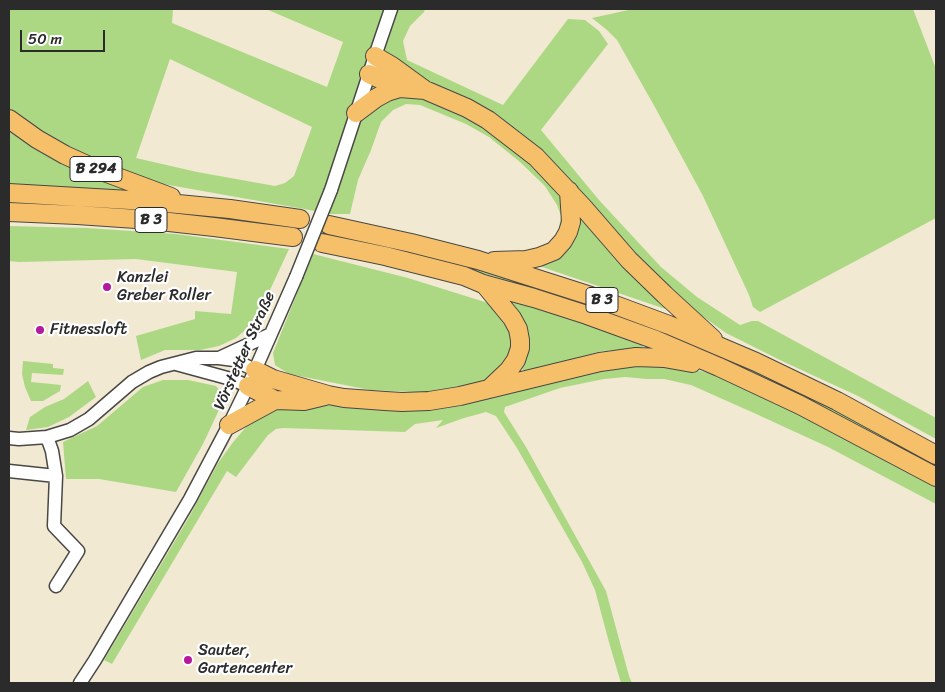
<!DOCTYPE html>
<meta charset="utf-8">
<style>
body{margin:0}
#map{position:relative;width:945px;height:692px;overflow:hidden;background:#f1e9d1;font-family:Sriracha,sans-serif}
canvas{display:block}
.frame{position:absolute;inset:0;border:10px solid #2b2b2b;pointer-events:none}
.scale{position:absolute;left:20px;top:30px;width:85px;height:22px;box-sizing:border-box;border:2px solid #2b2b2b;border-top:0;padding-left:6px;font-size:15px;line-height:18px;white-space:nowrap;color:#2b2b2b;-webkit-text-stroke:4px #fff;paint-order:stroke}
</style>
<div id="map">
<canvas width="945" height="692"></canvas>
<div class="frame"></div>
<div class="scale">50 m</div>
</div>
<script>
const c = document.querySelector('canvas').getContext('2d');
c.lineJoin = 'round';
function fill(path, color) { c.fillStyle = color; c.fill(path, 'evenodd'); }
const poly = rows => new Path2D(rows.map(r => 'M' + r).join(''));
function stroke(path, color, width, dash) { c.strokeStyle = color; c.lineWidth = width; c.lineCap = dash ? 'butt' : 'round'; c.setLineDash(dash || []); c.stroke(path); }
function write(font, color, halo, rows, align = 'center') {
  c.font = font + ' Sriracha,sans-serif'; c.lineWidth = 4.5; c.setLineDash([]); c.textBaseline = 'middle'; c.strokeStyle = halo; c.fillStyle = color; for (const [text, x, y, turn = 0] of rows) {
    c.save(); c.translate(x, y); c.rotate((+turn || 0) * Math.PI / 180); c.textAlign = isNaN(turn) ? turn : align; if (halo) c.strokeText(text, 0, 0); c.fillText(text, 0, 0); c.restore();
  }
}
const green = poly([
 [9,9,173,9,172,23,327,87,343,42,266,9,425,9,424,12,410,26,403,41,407,60,503,105,568,19,585,20,599,31,608,44,541,130,599,200,661,267,697,297,740,325,752,321,758,321,936,418,936,439,858,396,782,361,726,333,698,313,680,314,504,254,532,251,546,245,553,240,559,228,561,216,557,205,545,186,520,162,489,137,466,124,420,105,406,104,393,110,381,122,371,150,358,180,350,214,332,214,152,182,140,194,9,187],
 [170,59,312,127,294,176,285,183,275,186,197,172,136,158],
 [633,9,913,9,936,69,936,218,760,312,753,307,749,295,703,196,656,109,617,40,607,30,592,18],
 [9,226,87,228,176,234,289,249,263,305,249,327,236,338,219,346,200,350,165,350,141,360,136,336,195,319,195,311,231,314,237,272,136,259,19,262,9,261],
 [324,227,474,265,661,328,859,418,936,464,936,472,665,338,528,286,478,272,321,234],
 [313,254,408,278,488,303,512,327,515,352,483,383,438,393,370,390,289,374,275,365,273,353],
 [514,301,640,341,645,345,639,349,602,351,525,372,521,368,529,348,529,341,522,319,512,303],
 [23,361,53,364,53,368,64,369,63,375,32,373,31,382,61,385,60,391,43,401,31,401,25,387,22,374],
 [633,362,693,369,723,377,829,428,936,487,936,504,828,447,754,413,691,385,664,379,647,379,625,377,604,379,560,388,505,407,504,412,526,447,606,591,629,676,632,683,621,683,610,646,595,590,582,562,517,448,496,416,486,412,464,418,436,428,443,420,415,424,405,432,283,428,276,429,268,435,236,477,227,471,112,664,104,660,188,519,218,463,234,441,253,419,282,406,321,405,384,406],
 [163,380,188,380,216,386,225,397,203,444,176,492,99,479,66,479,63,442,97,426,143,387],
 [88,381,96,397,69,417,48,427,26,430,30,417,45,407,64,399]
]);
const minor = poly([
 [331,190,375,56,391,9],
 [219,358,271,334],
 [176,364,231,379,248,386],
 [47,437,52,451,56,476,54,526,78,551,56,586],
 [9,438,19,439,47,437,70,430,89,419,132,382,149,372,161,367,196,358,219,358,234,360,255,370],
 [9,471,56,476],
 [80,683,95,660,190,499,229,425,248,386,296,277]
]);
const highway = poly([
 [375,56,392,66,425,90,467,108,488,120,536,157,583,207,629,260,665,295,713,339],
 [369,74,400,88,425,90],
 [356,113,376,98,387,92,400,88],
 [9,119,37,139,65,155,96,169,171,197],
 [9,193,147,201,230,209,300,219],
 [9,212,77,215,151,220,214,227,293,237],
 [329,225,411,243,478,260,591,296,669,325,756,362,837,401,936,455],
 [322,243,385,256,464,276,483,284,534,298,587,315,656,340,719,367,800,405,936,477],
 [494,261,526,260,539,257,554,251,563,241,568,232,571,222,569,191],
 [484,284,512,318,518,329,520,340,520,348,516,360,509,370,490,388],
 [255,370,273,379,328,395,344,398,385,401,402,402,429,401,460,396,600,362,636,357,664,358,692,363],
 [248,386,275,400],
 [229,425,275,400,304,401,325,396]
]);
const minorBridge = poly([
 [296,277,331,190]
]);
const markers = [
 [107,287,5,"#b5179e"],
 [40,330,5,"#b5179e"],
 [188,660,5,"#b5179e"]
];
const shields = [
 [96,169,52],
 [151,220,32],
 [602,300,32]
];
const shieldNames = [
 ["B 294",96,169],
 ["B 3",151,220],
 ["B 3",602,300]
];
const poiNames = [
 ["Kanzlei",117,278],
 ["Greber Roller",117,296],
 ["Fitnessloft",50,330],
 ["Sauter,",198,651],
 ["Gartencenter",198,669]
];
const streetNames = [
 ["Vörstetter Straße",245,351,-66]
];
fill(green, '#acd884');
stroke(minor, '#494844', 15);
stroke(highway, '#494844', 20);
stroke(minor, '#fff', 12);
stroke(highway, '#f6c06b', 18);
stroke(minorBridge, '#494844', 15, []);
stroke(minorBridge, '#fff', 12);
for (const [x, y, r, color] of markers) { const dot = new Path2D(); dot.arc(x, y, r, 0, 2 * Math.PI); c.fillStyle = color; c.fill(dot); stroke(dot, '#fff', 2); }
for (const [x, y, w] of shields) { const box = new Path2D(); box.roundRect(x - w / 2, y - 12.5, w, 25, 4); c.fillStyle = '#fff'; c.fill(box); stroke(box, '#2b2b2b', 1); }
write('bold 15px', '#2b2b2b', null, shieldNames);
write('16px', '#2b2b2b', '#fff', poiNames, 'left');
write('16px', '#2b2b2b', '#fff', streetNames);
</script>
